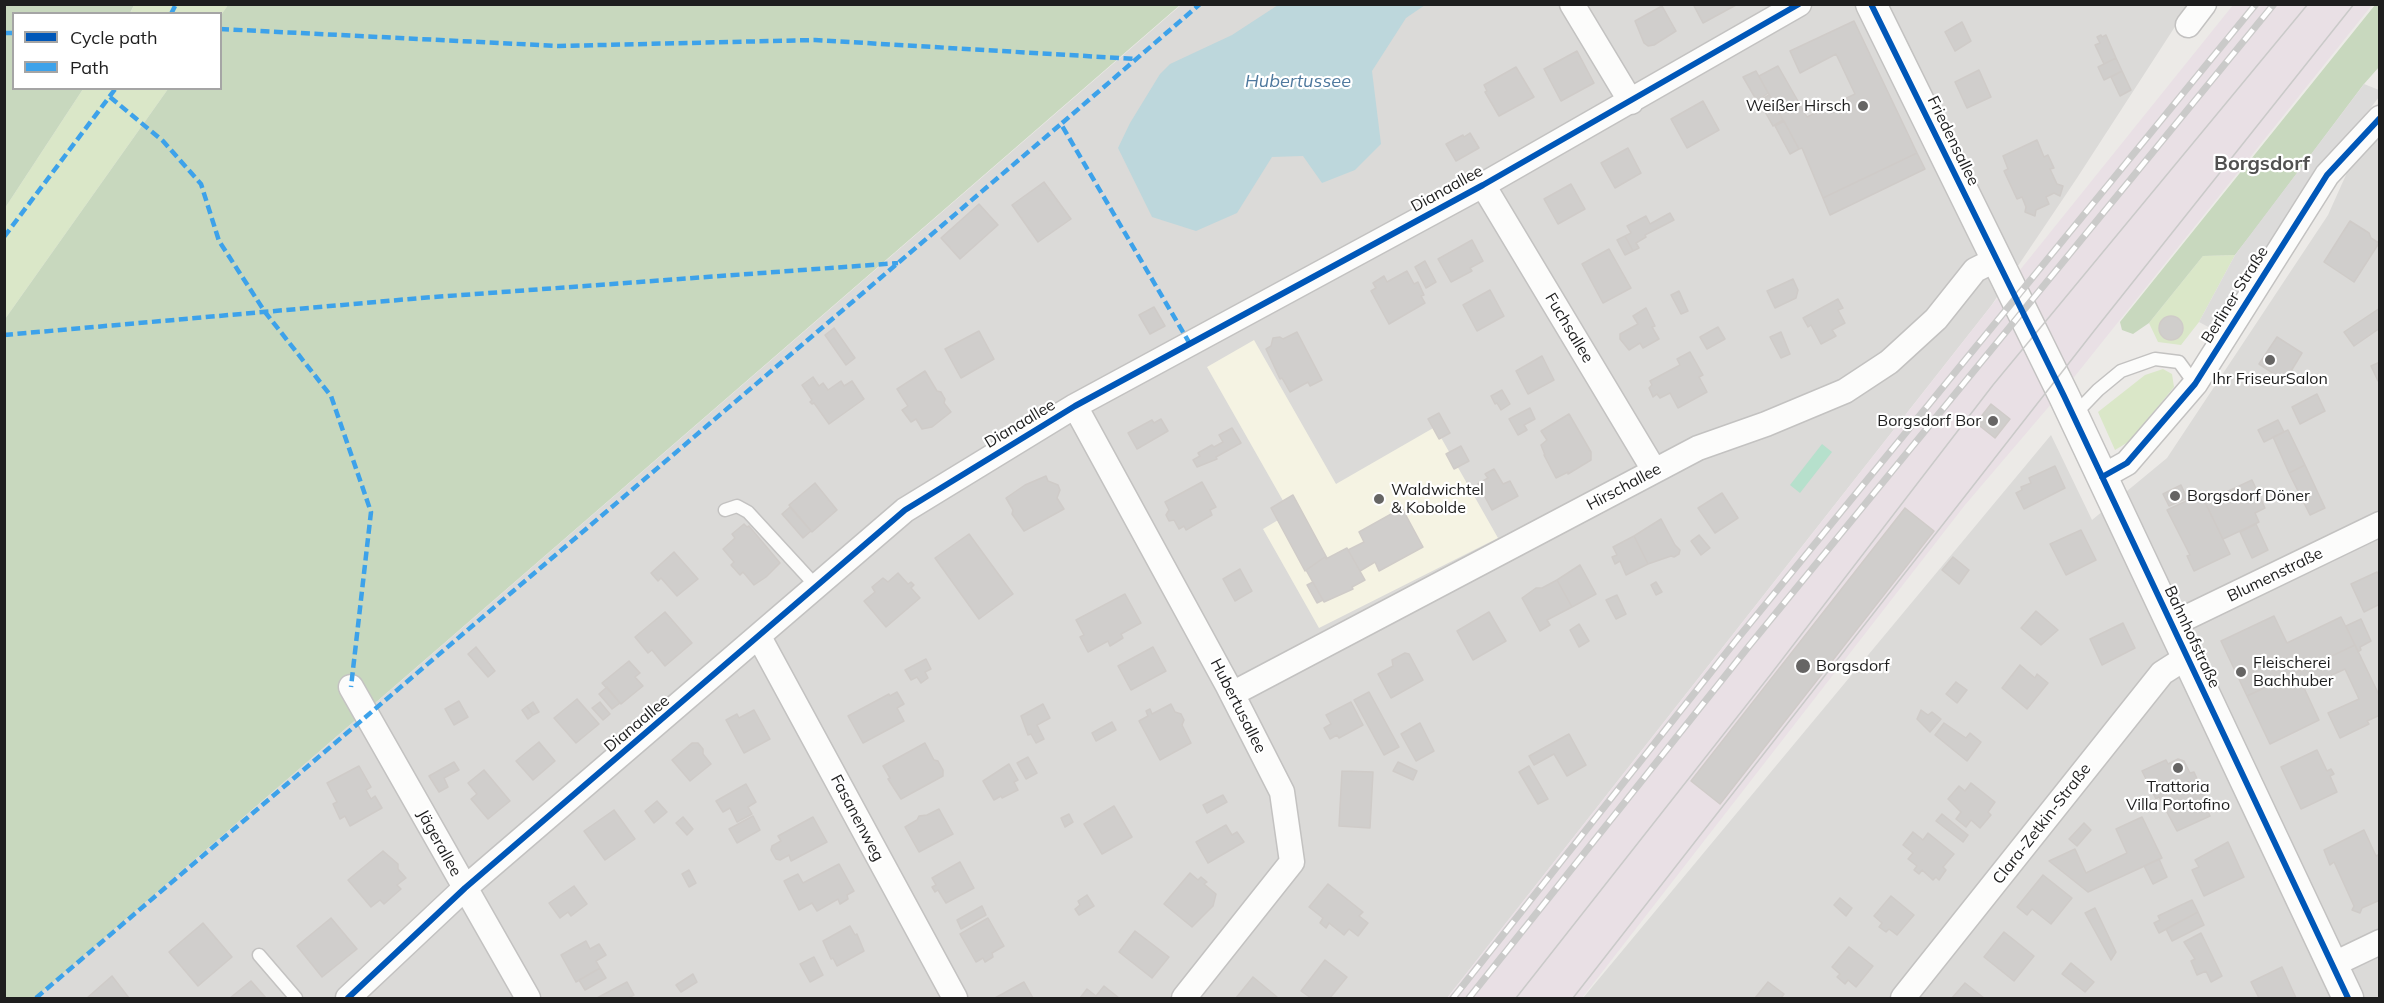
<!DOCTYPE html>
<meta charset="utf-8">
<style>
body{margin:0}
#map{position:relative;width:2384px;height:1003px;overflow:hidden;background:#eceae7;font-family:Mulish,sans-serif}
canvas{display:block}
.frame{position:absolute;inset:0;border:6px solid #1e1e1e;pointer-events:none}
.legend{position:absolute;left:12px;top:12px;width:210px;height:78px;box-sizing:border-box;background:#fff;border:2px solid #a5a5a5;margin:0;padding:8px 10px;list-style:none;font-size:18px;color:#1e1e1e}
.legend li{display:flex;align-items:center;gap:12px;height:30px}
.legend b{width:30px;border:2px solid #a5a5a5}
</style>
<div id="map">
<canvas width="2384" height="1003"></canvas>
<div class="frame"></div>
<ul class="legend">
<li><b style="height:8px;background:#0057b8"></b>Cycle path</li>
<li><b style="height:8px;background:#3da2ea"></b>Path</li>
</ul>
</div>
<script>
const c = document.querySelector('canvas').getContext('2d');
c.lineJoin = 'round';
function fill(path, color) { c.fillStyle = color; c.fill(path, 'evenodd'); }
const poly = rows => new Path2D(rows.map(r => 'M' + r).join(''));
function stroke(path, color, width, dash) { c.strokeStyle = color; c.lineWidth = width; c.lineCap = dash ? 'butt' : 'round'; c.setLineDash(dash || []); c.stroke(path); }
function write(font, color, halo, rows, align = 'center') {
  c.font = font + ' Mulish,sans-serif'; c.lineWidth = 4.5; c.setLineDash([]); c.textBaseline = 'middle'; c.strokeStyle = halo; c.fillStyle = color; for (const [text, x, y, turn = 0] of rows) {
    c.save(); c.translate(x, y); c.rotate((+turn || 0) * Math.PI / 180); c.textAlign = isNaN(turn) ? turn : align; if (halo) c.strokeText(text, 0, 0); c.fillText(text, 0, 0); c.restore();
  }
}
const residential = poly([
 [1181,5,2189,5,2077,178,1991,306,1447,998,35,998],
 [2379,101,2379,998,1583,998,2051,435,2092,520,2167,458,2328,215]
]);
const industrial = poly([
 [2233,5,2372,5,2075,376,1965,505,1582,998,1447,998,1991,306]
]);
const education = poly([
 [1254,340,1336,484,1435,427,1498,538,1319,628,1263,529,1290,513,1207,367]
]);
const grass = poly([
 [134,5,228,5,221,15,220,14,130,14],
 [83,89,168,89,5,319,5,208],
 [2235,255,2199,322,2181,345,2158,342,2149,323,2203,256],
 [2163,369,2172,374,2174,387,2130,441,2115,450,2098,412,2145,375]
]);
const forest = poly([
 [5,4,134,5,130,13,14,14,14,88,83,89,5,208],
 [228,5,1180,5,35,998,5,998,5,319,168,89,220,88,221,15],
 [2375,5,2379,5,2379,67,2364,84,2253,232,2235,255,2203,256,2149,323,2133,334,2122,330,2120,322]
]);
const pitch = poly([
 [1822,444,1832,452,1800,493,1790,485]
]);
const parking = poly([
 [2364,84,2379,90,2379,97,2334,155,2216,331,2199,322,2235,255]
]);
const water = poly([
 [1278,5,1425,5,1406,18,1372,71,1381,144,1355,170,1322,183,1303,156,1272,157,1237,213,1196,231,1152,217,1118,148,1130,123,1160,74,1170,64,1232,35]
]);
const building = poly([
 [1693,4,1736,4,1736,5,1703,23,1693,4],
 [1662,6,1676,31,1654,45,1648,46,1644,43,1635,21,1662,6],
 [1854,21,1917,153,1823,198,1802,148,1799,149,1759,76,1778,66,1807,117,1855,94,1836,54,1800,73,1790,51,1854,21],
 [1962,22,1971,41,1955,51,1945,32,1962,22],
 [2101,35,2102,37,2106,35,2116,58,2104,64,2095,45,2100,43,2097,37,2101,35],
 [1577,51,1594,83,1561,101,1544,69,1577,51],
 [2116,58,2122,71,2104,80,2098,67,2116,58],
 [1516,67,1534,97,1499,116,1485,92,1487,91,1484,85,1516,67],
 [1979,70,1991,97,1967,108,1955,82,1979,70],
 [1756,71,1768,93,1757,101,1743,77,1756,71],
 [2122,71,2131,90,2120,96,2111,77,2122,71],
 [1769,95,1783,120,1773,126,1759,101,1769,95],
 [1703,101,1719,130,1687,148,1671,119,1703,101],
 [1784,121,1799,149,1790,154,1775,126,1784,121],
 [1470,133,1479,148,1456,161,1446,144,1463,135,1464,137,1470,133],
 [2037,140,2044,157,2048,155,2054,168,2050,169,2057,184,2063,186,2060,196,2054,193,2046,197,2049,204,2036,210,2035,216,2025,212,2026,207,2022,197,2017,199,2004,171,2008,169,2003,156,2037,140],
 [1628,148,1641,173,1615,188,1601,163,1628,148],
 [1917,153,1925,169,1830,215,1823,198,1917,153],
 [1044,182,1071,219,1038,242,1012,205,1044,182],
 [1571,184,1585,209,1558,224,1544,199,1571,184],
 [979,204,998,225,960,259,941,238,979,204],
 [1670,213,1674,220,1645,235,1646,237,1636,243,1639,248,1633,251,1625,236,1631,233,1627,226,1646,216,1650,224,1670,213],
 [2350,221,2369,233,2371,238,2379,243,2354,282,2324,262,2350,221],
 [1625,236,1633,251,1625,255,1617,240,1625,236],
 [1472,240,1483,261,1470,268,1472,271,1451,282,1438,259,1472,240],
 [1609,249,1631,288,1603,303,1582,264,1609,249],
 [1425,261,1436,282,1426,288,1415,267,1425,261],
 [1407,271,1414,284,1418,282,1424,295,1421,296,1425,303,1389,324,1371,291,1376,288,1373,283,1384,276,1387,282,1407,271],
 [1793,279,1798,290,1796,298,1775,308,1767,291,1793,279],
 [1490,290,1504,316,1477,331,1463,305,1490,290],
 [1679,291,1688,311,1681,314,1671,295,1679,291],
 [1838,299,1843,308,1838,310,1845,323,1832,330,1836,336,1821,344,1811,325,1808,327,1803,318,1838,299],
 [1154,307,1165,326,1150,334,1139,315,1154,307],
 [1646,308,1655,326,1652,327,1659,339,1643,348,1640,343,1629,350,1620,339,1620,334,1638,324,1633,316,1646,308],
 [2380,308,2380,328,2354,346,2344,332,2380,308],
 '2159 328a12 12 0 1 1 24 0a12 12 0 1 1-24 0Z',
 [1718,327,1725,339,1707,349,1700,337,1718,327],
 [834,328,855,358,846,365,825,335,834,328],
 [979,331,994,359,961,378,945,349,979,331],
 [1297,332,1322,380,1310,386,1308,382,1290,392,1282,378,1280,379,1266,349,1271,346,1273,338,1280,337,1283,339,1297,332],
 [1781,332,1790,354,1781,358,1770,337,1781,332],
 [2277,337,2302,353,2285,381,2259,364,2277,337],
 [1690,352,1703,375,1699,377,1707,392,1678,408,1670,393,1660,398,1657,394,1653,397,1649,388,1652,385,1650,381,1680,365,1677,359,1690,352],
 [1542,356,1554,380,1528,394,1516,371,1542,356],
 [2380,362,2380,380,2378,381,2371,366,2380,362],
 [925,371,937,391,941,392,945,399,944,403,951,412,932,427,922,429,916,419,911,422,902,410,908,406,897,389,925,371],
 [813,377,819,386,823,383,828,390,841,381,844,386,852,381,864,399,829,424,814,403,812,404,810,402,812,400,802,385,813,377],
 [1502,390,1510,404,1501,410,1497,403,1495,404,1491,396,1502,390],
 [2317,394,2325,411,2300,424,2292,407,2317,394],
 [1991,404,2010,419,1995,438,1976,423,1991,404],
 [1530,408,1535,419,1524,425,1527,430,1518,435,1509,419,1530,408],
 [1439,413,1450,433,1439,439,1428,419,1439,413],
 [1569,414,1591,452,1591,460,1568,474,1568,472,1556,478,1544,455,1545,455,1541,445,1547,440,1541,431,1569,414],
 [1161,419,1168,431,1137,449,1128,433,1152,420,1154,423,1161,419],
 [2278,420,2284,432,2264,442,2258,430,2278,420],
 [1232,428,1241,443,1216,457,1217,459,1197,467,1193,460,1200,456,1198,453,1212,445,1214,447,1223,442,1219,435,1232,428],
 [2288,430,2305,465,2289,473,2273,437,2288,430],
 [1461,446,1469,461,1454,469,1446,454,1461,446],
 [2305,465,2325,508,2310,515,2289,473,2305,465],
 [2055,466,2065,488,2024,509,2016,493,2022,490,2021,487,2031,483,2029,478,2055,466],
 [1494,469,1503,484,1510,481,1518,496,1492,510,1478,484,1488,478,1485,474,1494,469],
 [1046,476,1048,481,1058,485,1060,490,1057,498,1064,509,1024,531,1012,514,1013,510,1006,498,1025,485,1046,476],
 [2252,480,2265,508,2255,513,2259,522,2223,539,2205,502,2252,480],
 [1202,482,1216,507,1210,510,1212,515,1186,530,1184,526,1179,529,1174,520,1169,521,1166,515,1169,510,1165,502,1202,482],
 [815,483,837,510,812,532,789,505,815,483],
 [2181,485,2187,498,2169,506,2163,494,2181,485],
 [1722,493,1738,518,1715,533,1698,508,1722,493],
 [2201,494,2230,554,2194,571,2187,556,2190,555,2167,510,2201,494],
 [1293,495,1327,558,1325,557,1305,571,1271,508,1293,495],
 [790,507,811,531,803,538,782,514,790,507],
 [1402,508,1423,547,1379,571,1375,562,1360,571,1348,550,1364,542,1359,532,1402,508],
 [1905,508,1934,531,1720,804,1691,781,1905,508],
 [1661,519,1675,545,1680,550,1679,554,1674,557,1671,556,1648,564,1634,536,1661,519],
 [744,524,747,527,749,526,780,563,766,577,754,585,743,572,740,575,731,565,734,562,723,549,735,538,732,534,744,524],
 [2256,524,2268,550,2252,558,2240,532,2256,524],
 [2081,530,2096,560,2066,575,2050,544,2081,530],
 [969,534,1013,594,979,619,935,558,969,534],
 [1699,535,1710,548,1701,555,1691,541,1699,535],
 [1634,536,1648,564,1626,575,1620,561,1615,564,1612,557,1617,555,1613,547,1634,536],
 [1347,548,1365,580,1352,587,1353,589,1324,602,1306,570,1325,557,1326,559,1347,548],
 [674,552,698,579,677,596,661,578,658,581,651,573,674,552],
 [1953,557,1969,570,1959,584,1942,570,1953,557],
 [1580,565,1596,594,1572,607,1557,580,1580,565],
 [1240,569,1252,591,1235,601,1223,579,1240,569],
 [2377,572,2380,577,2380,604,2364,612,2351,584,2377,572],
 [898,573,908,584,911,582,914,585,911,588,920,598,886,627,864,601,875,592,872,587,883,578,888,582,898,573],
 [1557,580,1572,607,1547,620,1550,625,1540,631,1522,598,1536,588,1542,588,1557,580],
 [1313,582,1323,600,1317,603,1307,585,1313,582],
 [1656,582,1662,592,1656,595,1651,585,1656,582],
 [1125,594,1141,623,1121,634,1123,638,1110,646,1108,641,1088,652,1080,637,1084,635,1076,620,1125,594],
 [1617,595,1626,614,1616,619,1606,600,1617,595],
 [2036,611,2058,630,2041,645,2021,628,2036,611],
 [665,612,692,643,665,666,652,650,648,653,635,637,665,612],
 [1489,612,1506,641,1473,660,1457,631,1489,612],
 [2274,616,2287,643,2341,617,2355,645,2247,696,2221,641,2274,616],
 [2361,619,2371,641,2360,647,2361,650,2358,652,2346,626,2361,619],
 [2123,623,2135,648,2102,665,2090,639,2123,623],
 [1579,624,1589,641,1579,647,1570,630,1579,624],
 [2355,645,2380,697,2380,715,2367,721,2369,724,2340,738,2328,713,2359,699,2345,669,2304,688,2319,720,2270,744,2247,696,2355,645],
 [476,647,495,671,488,677,468,654,476,647],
 [1153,647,1166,671,1131,690,1118,666,1153,647],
 [1405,653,1409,654,1423,680,1391,698,1378,674,1393,666,1392,660,1405,653],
 [926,659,931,669,925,672,928,678,921,683,917,677,911,680,905,670,926,659],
 [629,661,640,673,635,677,643,686,621,704,602,683,629,661],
 [2020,665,2035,678,2037,674,2048,683,2027,709,2002,688,2020,665],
 [1956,682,1967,690,1957,703,1946,694,1956,682],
 [607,687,620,703,612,709,599,694,607,687],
 [897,692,904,704,897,708,904,721,863,743,848,716,889,694,890,696,897,692],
 [1369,692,1399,747,1384,755,1354,700,1369,692],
 [577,699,599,724,576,743,554,718,577,699],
 [459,701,468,717,454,725,445,709,459,701],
 [533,702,539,712,533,715,527,706,533,702],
 [600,702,610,714,603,720,592,708,600,702],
 [1351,702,1363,725,1339,738,1337,735,1330,739,1324,728,1331,724,1326,715,1351,702],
 [1043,704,1050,718,1037,725,1044,739,1036,743,1031,734,1028,735,1021,716,1043,704],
 [1171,704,1175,712,1181,714,1184,720,1182,725,1191,743,1160,760,1139,721,1148,716,1146,711,1150,709,1152,714,1171,704],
 [527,706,533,715,528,719,522,710,527,706],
 [754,710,770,739,744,753,726,720,737,714,739,718,754,710],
 [1921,710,1928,715,1932,712,1941,719,1930,732,1917,719,1921,710],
 [1112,722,1116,730,1096,741,1092,733,1112,722],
 [1420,723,1434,751,1416,761,1401,734,1420,723],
 [1944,723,1966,738,1970,733,1981,742,1967,761,1935,735,1944,723],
 [1569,734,1586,765,1567,776,1554,754,1534,765,1529,756,1569,734],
 [539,742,555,761,533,780,516,761,539,742],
 [692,743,698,743,703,749,703,754,711,764,690,781,672,760,692,743],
 [925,743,934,760,938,761,943,770,943,776,901,799,888,779,890,778,883,766,925,743],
 [2317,750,2327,771,2331,769,2334,774,2330,776,2337,792,2301,809,2281,767,2317,750],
 [1028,757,1037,773,1026,779,1017,763,1028,757],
 [2178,759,2184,761,2190,773,2194,772,2206,799,2203,800,2210,816,2177,831,2159,797,2156,799,2142,771,2166,760,2168,764,2178,759],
 [454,762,459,770,444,778,448,787,439,792,429,776,454,762],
 [1398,762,1417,771,1413,780,1393,771,1398,762],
 [1009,764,1018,780,1014,782,1018,790,1002,798,1001,796,994,800,983,781,1009,764],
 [359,766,371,787,366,790,371,799,375,796,382,808,350,826,345,816,340,819,333,804,337,802,327,783,359,766],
 [1529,766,1548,799,1538,804,1519,772,1529,766],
 [484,770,510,801,488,819,471,799,477,794,468,783,484,770],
 [1342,771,1373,772,1370,828,1339,826,1342,771],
 [1971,783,1995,802,1988,812,1991,815,1980,828,1971,820,1966,827,1956,819,1961,812,1948,799,1959,786,1965,791,1971,783],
 [746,784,756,802,748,807,752,814,737,822,730,808,723,812,716,801,746,784],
 [1223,795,1227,802,1207,813,1203,805,1223,795],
 [657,801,667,812,654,823,645,811,657,801],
 [1114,806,1132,837,1102,854,1084,824,1114,806],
 [939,809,953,834,919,852,905,827,917,820,919,816,927,815,939,809],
 [614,810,635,839,605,860,584,831,614,810],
 [1069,814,1073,822,1065,827,1061,818,1069,814],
 [1942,814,1968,835,1963,842,1936,821,1942,814],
 [753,816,760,830,737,843,729,829,753,816],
 [683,817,693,829,687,835,676,823,683,817],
 [813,817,827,842,791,861,789,855,780,860,776,859,771,850,772,846,781,841,778,836,813,817],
 [2142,817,2162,858,2088,892,2049,861,2075,849,2086,873,2127,853,2116,829,2142,817],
 [2084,823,2091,830,2077,846,2069,839,2084,823],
 [1226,825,1232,835,1237,832,1244,842,1208,863,1196,842,1226,825],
 [2364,830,2376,856,2380,854,2380,900,2362,908,2360,913,2352,910,2354,906,2334,862,2330,865,2324,850,2364,830],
 [1913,832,1923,840,1928,833,1954,854,1943,867,1946,870,1939,880,1936,877,1933,880,1922,870,1919,874,1914,870,1917,866,1908,859,1913,853,1903,845,1913,832],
 [2228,842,2244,877,2204,896,2192,870,2199,867,2195,860,2228,842],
 [383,851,398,864,398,869,406,878,397,885,401,889,384,904,380,900,371,907,348,880,383,851],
 [2159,859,2167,877,2153,884,2144,866,2159,859],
 [960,862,974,888,946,903,938,890,935,892,932,887,936,885,932,878,960,862],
 [839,864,854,891,847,895,848,899,840,904,838,899,817,911,812,903,799,910,784,881,798,874,803,883,839,864],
 [689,870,696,883,689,887,682,874,689,870],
 [1190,873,1198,880,1201,877,1207,882,1204,884,1216,894,1213,906,1192,927,1164,904,1190,873],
 [2043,875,2072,898,2051,924,2032,909,2027,915,2017,907,2043,875],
 [1328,884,1363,912,1359,916,1368,923,1358,936,1349,929,1344,935,1329,923,1326,928,1320,923,1323,918,1309,907,1328,884],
 [574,886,587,904,571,916,568,912,560,918,549,903,574,886],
 [1087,895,1094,906,1079,915,1075,909,1080,905,1078,901,1087,895],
 [1891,896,1914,915,1897,935,1889,929,1886,932,1879,927,1882,923,1874,916,1891,896],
 [1840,898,1852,908,1846,916,1834,905,1840,898],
 [2192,900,2198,912,2159,933,2154,923,2160,920,2158,916,2192,900],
 [982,906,986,915,961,929,957,920,982,906],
 [2095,908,2116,952,2111,960,2085,913,2095,908],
 [2198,912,2204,925,2172,941,2166,929,2198,912],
 [331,918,357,949,322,977,297,946,331,918],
 [988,918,1004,946,992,953,993,957,985,962,983,958,976,962,960,934,988,918],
 [203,923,232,957,198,986,169,952,203,923],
 [850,926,855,935,857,934,864,951,837,966,833,958,831,959,823,941,850,926],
 [1135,931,1169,957,1152,978,1119,952,1135,931],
 [2004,932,2034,956,2014,981,1984,957,2004,932],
 [2201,933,2222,976,2211,982,2206,971,2197,975,2191,961,2195,959,2184,942,2201,933],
 [586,941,590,949,599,944,606,955,596,961,600,968,576,982,561,955,586,941],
 [1849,947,1873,966,1856,987,1848,980,1845,984,1837,977,1840,974,1832,967,1849,947],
 [814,957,823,975,810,982,800,964,814,957],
 [1325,960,1347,977,1330,998,1311,998,1301,991,1325,960],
 [2071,963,2094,982,2085,992,2062,974,2071,963],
 [2282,967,2296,998,2259,998,2251,982,2282,967],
 [600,968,606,978,585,990,579,980,600,968],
 [693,974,697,982,681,992,676,985,693,974],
 [112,976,129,998,87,998,112,976],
 [1253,977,1277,997,1275,998,1236,998,1253,977],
 [251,981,266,998,230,998,251,981],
 [627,982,634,995,628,998,597,998,627,982],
 [1024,982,1033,998,995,998,1024,982],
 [1768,982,1784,994,1781,998,1755,998,1768,982],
 [1965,983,1984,998,1952,998,1965,983],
 [1104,986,1119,998,1080,998,1087,989,1096,996,1104,986]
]);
const service = poly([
 [2074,415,2098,390,2121,371,2155,359,2179,362,2195,384],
 [725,510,737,506,748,512,817,587],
 [259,955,296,998]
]);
const minor = poly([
 [1572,4,1631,102],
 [2188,25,2204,4],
 [1483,185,1654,470],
 [1075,406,1228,686,1282,792,1292,862,1184,998],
 [2102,477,2127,463,2195,384,2327,175,2380,118],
 [2171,625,2380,524],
 [759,637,955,998],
 [351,687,528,998],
 [1232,694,1698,448,1766,424,1845,391,1889,362,1936,319,1975,270,1995,260],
 [2332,965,2380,942],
 [348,998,465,888,905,510,1075,406,1483,185,1799,4],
 [1903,998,2162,673,2187,657]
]);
const tertiary = poly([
 [1871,4,2064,396,2348,998]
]);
const tram = poly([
 [1516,998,1771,674,1993,385,2308,4],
 [1573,998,2094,331,2354,4]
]);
const rail = poly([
 [1453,998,1738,638,2256,4],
 [1469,998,1749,646,2274,4]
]);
const quiet = poly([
 [171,14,176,4],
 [220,29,559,46,815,40,1136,59],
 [4,33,14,33],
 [110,97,163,141,201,184,219,241,265,312,331,396,371,512,351,687],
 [4,237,116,88],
 [4,335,421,298,898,263],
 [1190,344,1061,124,1200,4],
 [36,998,1061,124]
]);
const cycleway = poly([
 [1871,4,2064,396,2348,998],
 [2102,477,2127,463,2195,384,2327,175,2380,118],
 [348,998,465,888,905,510,1075,406,1483,185,1799,4]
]);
const markers = [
 [1863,106,6,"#666564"],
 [2270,360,6,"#666564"],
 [1993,421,6,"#666564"],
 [2175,496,6,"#666564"],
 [1379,499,6,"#666564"],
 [1803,666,8,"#666564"],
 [2241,672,6,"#666564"],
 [2178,768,6,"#666564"]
];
const poiNames = [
 ["Weißer Hirsch",1851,106,"right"],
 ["Ihr FriseurSalon",2270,379,"center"],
 ["Borgsdorf Bor",1981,421,"right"],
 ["Waldwichtel",1391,490],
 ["& Kobolde",1391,508],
 ["Borgsdorf Döner",2187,496],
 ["Fleischerei",2253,663],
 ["Bachhuber",2253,681],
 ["Borgsdorf",1816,666],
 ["Trattoria",2178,787,"center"],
 ["Villa Portofino",2178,805,"center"]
];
const streetNames = [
 ["Friedensallee",1953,141,64],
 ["Dianaallee",1447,189,-29],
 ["Berliner Straße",2235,295,-58],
 ["Fuchsallee",1569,328,59],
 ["Dianaallee",1020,424,-31],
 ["Hirschallee",1624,487,-28],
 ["Blumenstraße",2275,575,-26],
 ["Bahnhofstraße",2192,637,65],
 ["Hubertusallee",1238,706,63],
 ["Dianaallee",637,724,-40],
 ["Fasanenweg",857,818,62],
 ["Clara-Zetkin-Straße",2042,824,-52],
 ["Jägerallee",439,843,61]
];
const waterNames = [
 ["Hubertussee",1298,82]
];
const quarterNames = [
 ["Borgsdorf",2262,164]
];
fill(residential, '#dbdad8');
fill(industrial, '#e9e0e5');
fill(education, '#f5f3e3');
fill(grass, '#dae7c8');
fill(forest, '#c8d8be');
fill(pitch, '#b6e0cc');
fill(parking, '#dcdbda');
fill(water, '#bdd7dc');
fill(building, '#d0cecc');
stroke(building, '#cfcbc8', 1.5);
stroke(service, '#c3c2c1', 15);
stroke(minor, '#c3c2c1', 27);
stroke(tertiary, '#c3c2c1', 33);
stroke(service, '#fcfcfb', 12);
stroke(minor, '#fcfcfb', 24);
stroke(tertiary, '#fcfcfb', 30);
stroke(tram, '#cacac9', 1.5);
stroke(rail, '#cacac9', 7);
stroke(rail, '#fff', 4.5, [14]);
stroke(quiet, '#3da2ea', 4.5, [9, 4.5]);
stroke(cycleway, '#0057b8', 6);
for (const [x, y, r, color] of markers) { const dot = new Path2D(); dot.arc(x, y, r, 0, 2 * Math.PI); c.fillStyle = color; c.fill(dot); stroke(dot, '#fff', 2); }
write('16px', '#1e1e1e', '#fff', poiNames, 'left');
write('16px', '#1e1e1e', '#fff', streetNames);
write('italic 18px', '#4f799e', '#fff', waterNames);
write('bold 20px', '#515151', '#fff', quarterNames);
</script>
